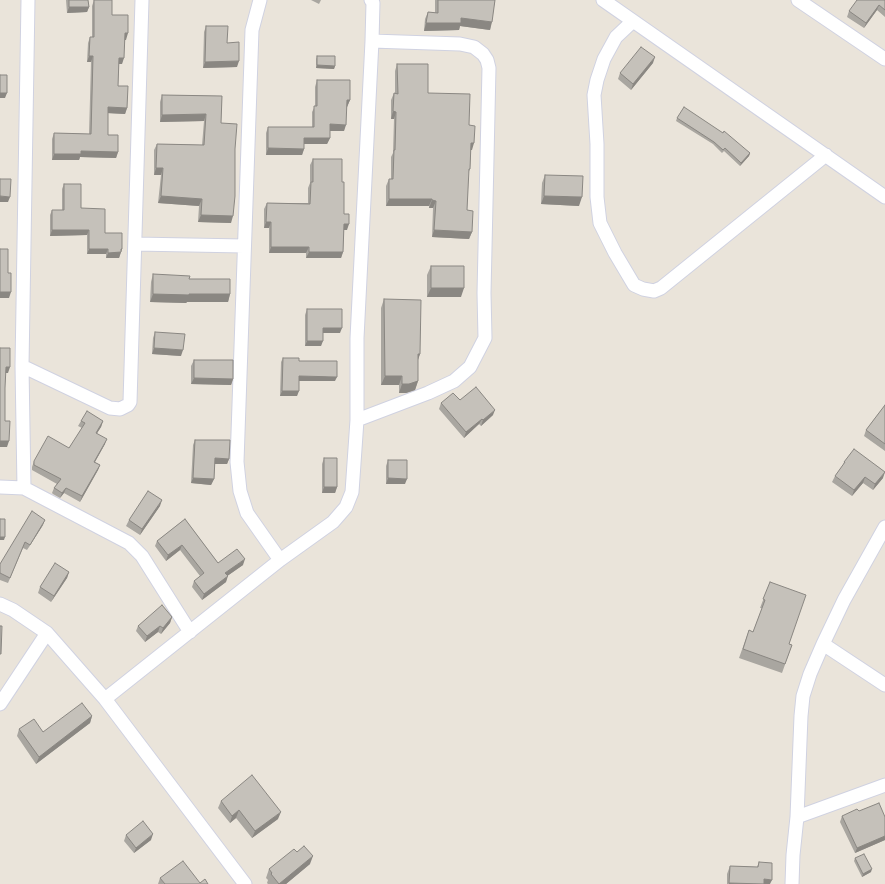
<!DOCTYPE html>
<style>
body{margin:0}
canvas{display:block;background:#eae4da}
</style>
<canvas width="885" height="884"></canvas>
<script>
const c = document.querySelector('canvas').getContext('2d');
c.lineJoin = 'round';
const poly = rows => new Path2D(rows.map(r => 'M' + r).join(''));
function stroke(path, color, width, dash) { c.strokeStyle = color; c.lineWidth = width; c.lineCap = dash ? 'butt' : 'round'; c.setLineDash(dash || []); c.stroke(path); }
function fill(path, color) { c.fillStyle = color; c.fill(path, 'evenodd'); }
const minor = poly([
 [260,0,252,30,237,462,240,491,247,513,280,560],
 [603,0,885,197],
 [798,0,885,59],
 [633,21,616,37,604,59,597,80,594,95,597,144,597,197,600,223,615,253,634,285,643,289,654,291,661,288,826,155],
 [135,244,244,246],
 [22,366,110,408,120,409,128,405,130,402,142,0],
 [357,420,428,393,454,381,470,367,485,338,484,293,489,68,487,60,483,54,474,47,460,44,372,41],
 [0,487,24,488,129,543,142,556,190,632],
 [24,488,22,366,28,0],
 [0,604,13,610,47,633,105,699,245,884],
 [823,644,885,685],
 [105,699,280,560,333,522,346,507,352,492,357,420,357,338,372,41,373,3,371,0],
 [0,704,47,633],
 [797,817,885,785],
 [792,884,793,855,797,817,801,716,803,696,810,674,823,644,844,600,885,527]
]);
const wall = poly([
 [66,0,88,0,89,7,87,12,67,13],
 [94,0,112,15,126,40,125,40,122,64,119,64,118,86,127,108,125,114,108,113,108,135,118,152,116,158,80,157,79,160,52,160,52,139,54,133,89,134,91,62,87,62,88,43,90,37,92,37,92,6],
 [311,0,321,0,319,4],
 [435,0,495,0,490,30,460,26,459,30,424,31,425,19,428,12,435,13],
 [885,0,885,17,877,10,864,28,847,17,849,11],
 [206,26,227,43,237,67,203,68,204,32],
 [317,56,335,66,334,69,316,68,316,59],
 [653,63,631,90,618,79,620,73],
 [397,64,428,93,469,125,472,150,471,150,470,169,468,174,467,210,472,232,469,239,432,237,433,208,429,208,429,206,386,206,386,186,389,179,391,179,391,157,393,153,394,119,391,119,391,100,394,93,395,93,395,71],
 [317,80,350,100,347,107,344,131,330,131,330,138,327,144,304,144,304,149,302,155,266,155,266,133,268,127,312,127,312,112,315,106,315,87],
 [162,95,222,96,221,123,235,149,231,223,198,222,199,206,158,203,161,175,154,175,154,150,157,144,202,145,204,121,160,122,160,102],
 [677,118,723,133,750,153,749,156,740,166,724,151,722,153,713,144,676,121],
 [313,159,342,182,344,214,347,230,344,230,343,252,341,258,306,258,306,253,269,253,269,228,264,228,264,209,267,203,308,203,308,188,310,183,310,165],
 [545,175,579,206,541,204,542,183],
 [64,184,81,208,105,233,122,249,119,258,106,258,106,254,87,254,87,235,50,236,50,215,52,210,62,210,62,189],
 [431,266,461,297,427,297,427,275],
 [153,274,189,279,230,294,228,302,187,302,186,303,150,302,151,282],
 [384,299,420,354,418,360,418,381,415,390,406,393,399,393,399,385,381,385,381,308],
 [307,309,340,333,323,333,321,346,305,346,305,315],
 [155,332,181,356,152,354,153,338],
 [283,358,299,361,335,381,299,381,297,396,280,396,281,362],
 [194,360,233,379,231,385,191,384,191,366],
 [460,400,493,415,481,426,479,424,464,438,439,409,441,403],
 [885,405,885,451,864,436,866,430],
 [81,421,103,421,101,427,97,433,105,444,95,462,100,465,98,470,80,502,64,493,60,498,53,494,52,493,54,488,57,484,32,470,32,467,34,461,69,448,82,428,78,426],
 [195,440,229,459,227,464,215,464,214,479,211,485,191,483,193,445],
 [324,458,337,487,335,493,322,493,322,464],
 [388,460,405,484,386,484,386,466],
 [844,462,883,478,873,490,863,483,852,496,832,482,835,476,843,465],
 [160,506,140,535,126,526,129,520],
 [185,519,218,563,243,565,227,576,226,582,202,600,192,587,194,581,200,576,180,550,166,561,155,546,157,541],
 [43,525,27,550,23,548,8,583,0,580,0,564],
 [69,572,67,578,51,602,38,593,40,587],
 [770,582,789,644,792,645,782,673,739,658,749,630,753,632,762,608,760,608],
 [172,617,170,623,161,634,158,632,145,642,136,631,138,626],
 [92,716,90,723,36,764,17,736,19,729,43,732],
 [221,801,278,819,252,838,236,818,230,823,218,808],
 [859,811,885,817,885,840,855,853,840,822,842,816],
 [126,835,151,840,134,853,124,841],
 [297,852,310,864,286,884,268,884,267,883,268,880,266,878,269,869],
 [855,858,871,872,862,877,854,861],
 [759,862,770,884,727,884,727,874,730,866,757,867],
 [160,878,208,884,158,884]
]);
const shadedWall = poly([
 [879,5,877,10,864,28,866,23],
 [69,7,89,7,87,12,67,13],
 [461,18,492,22,490,30,460,26,459,30,424,31,426,23],
 [125,33,128,33,126,40,123,40],
 [89,56,93,56,91,62,87,62],
 [655,57,653,63,631,90,633,84],
 [119,58,124,58,122,64,117,64],
 [239,61,237,67,203,68,205,62],
 [317,65,335,66,334,69,316,68],
 [0,93,7,93,5,98,0,98],
 [347,100,350,100,347,107,344,107],
 [108,107,127,108,125,114,106,113],
 [393,111,396,112,394,119,391,119],
 [206,114,204,121,160,122,162,115],
 [330,124,346,125,344,131,327,131],
 [304,138,330,138,327,144,302,144],
 [471,143,474,143,472,150,468,150],
 [268,148,304,149,302,155,266,155],
 [81,151,118,152,116,158,80,157,79,160,52,160,54,154],
 [750,153,749,156,740,166,741,163],
 [156,168,163,168,161,175,154,175],
 [0,196,10,197,8,202,0,202],
 [161,196,202,199,199,206,158,203],
 [544,196,582,197,579,206,541,204],
 [389,199,432,199,429,206,386,206],
 [432,200,436,201,433,208,429,208],
 [201,215,233,216,231,223,198,222],
 [266,222,271,222,269,228,264,228],
 [344,224,349,224,347,230,341,230],
 [52,230,89,230,87,235,50,236],
 [434,230,472,232,469,239,432,237],
 [271,247,309,247,306,253,269,253],
 [89,249,108,249,106,254,87,254],
 [121,249,122,249,119,258,106,258,108,253],
 [309,252,343,252,341,258,306,258],
 [431,288,464,288,461,297,427,297],
 [0,292,11,292,9,298,0,298],
 [153,294,230,294,228,302,187,302,186,303,150,302],
 [323,328,342,328,340,333,321,333],
 [307,341,323,341,321,346,305,346],
 [154,348,183,350,181,356,152,354],
 [418,354,420,354,417,362],
 [6,367,10,367,8,373,4,373],
 [299,376,337,377,335,381,297,381],
 [385,376,402,376,399,385,381,385],
 [194,378,233,379,231,385,191,384],
 [418,381,415,390,406,393,399,393,402,384],
 [282,391,299,391,297,396,280,396],
 [495,410,493,415,481,426,483,420],
 [482,419,479,424,464,438,466,432],
 [103,421,101,427,94,438,96,433],
 [107,439,105,444,92,467,94,462],
 [0,441,9,441,7,447,0,447],
 [215,458,229,459,227,464,213,464],
 [100,465,98,470,80,502,82,496],
 [885,472,883,478,873,490,875,484],
 [865,477,863,483,852,496,854,490],
 [193,478,214,479,211,485,191,483],
 [388,478,407,479,405,484,386,484],
 [324,487,337,487,335,493,322,493],
 [66,488,64,493,60,498,62,493],
 [162,500,160,506,140,535,142,529],
 [45,520,43,525,27,550],
 [0,537,5,537,4,540,0,540],
 [182,545,180,550,166,561,168,555],
 [245,559,243,565,223,579,225,573],
 [69,572,67,578,51,602,54,596],
 [228,576,226,582,202,600,204,594],
 [172,617,170,623,161,634,163,628],
 [160,626,158,632,145,642,147,636],
 [92,716,90,723,36,764,39,757],
 [239,810,236,818,230,823,232,816],
 [281,812,278,819,252,838,255,831],
 [153,834,151,840,134,853,136,848],
 [885,836,885,840,855,853,857,848],
 [313,856,310,864,286,884,279,884],
 [872,869,871,872,862,877,863,874],
 [764,879,772,880,770,884,763,884],
 [729,883,752,884,729,884]
]);
const building = poly([
 [69,0,88,0,89,7,69,7,69,0],
 [94,0,112,0,112,15,128,15,128,33,125,33,124,58,119,58,118,86,128,86,127,108,108,107,108,135,118,135,118,152,81,151,81,154,54,154,54,133,91,134,93,56,89,56,90,37,94,37,94,0],
 [438,0,495,0,492,22,461,18,461,23,426,23,428,12,438,13,438,0],
 [857,0,885,0,885,10,879,5,866,23,849,11,857,0],
 [206,26,228,26,227,43,239,42,239,61,205,62,206,26],
 [641,47,655,57,633,84,620,73,641,47],
 [317,56,335,56,335,66,317,65,317,56],
 [397,64,428,64,428,93,470,94,469,125,475,126,474,143,471,143,470,169,469,169,467,210,473,211,472,232,434,230,436,201,432,200,432,199,389,199,389,179,393,179,394,150,395,150,396,112,393,111,394,93,398,94,397,64],
 [0,75,7,75,7,93,0,93,0,75],
 [317,80,350,80,350,100,347,100,346,125,330,124,330,138,304,138,304,149,268,148,268,127,314,127,314,106,317,106,317,80],
 [162,95,222,96,221,123,237,124,235,149,235,196,233,216,201,215,202,199,161,196,163,168,156,168,157,144,204,145,206,114,162,115,162,95],
 [684,107,723,133,724,131,750,153,741,163,725,148,723,150,714,142,677,118,684,107],
 [313,159,342,159,342,182,344,182,344,214,349,214,349,224,344,224,343,252,309,252,309,247,271,247,271,222,266,222,267,203,310,204,311,182,313,182,313,159],
 [545,175,583,176,582,197,544,196,545,175],
 [0,179,11,179,10,197,0,196,0,179],
 [64,184,81,184,81,208,105,209,105,233,122,233,122,249,121,249,121,252,108,253,108,249,89,249,89,230,52,230,52,210,64,210,64,184],
 [0,249,8,249,8,273,11,273,11,292,0,292,0,249],
 [431,266,464,266,464,288,431,288,431,266],
 [153,274,190,276,189,279,230,279,230,294,189,294,189,295,153,294,153,274],
 [384,299,421,300,420,354,418,354,418,381,409,384,402,384,402,376,385,376,384,299],
 [307,309,342,309,342,328,323,328,323,341,307,341,307,309],
 [155,332,185,334,183,350,154,348,155,332],
 [0,348,10,348,10,367,6,367,5,388,5,421,10,421,9,441,0,441,0,348],
 [283,358,299,358,299,361,337,361,337,377,299,376,299,391,282,391,283,358],
 [194,360,233,360,233,379,194,378,194,360],
 [476,387,495,410,483,420,482,419,466,432,441,403,453,393,460,400,476,387],
 [885,405,885,444,866,430,885,405],
 [87,411,103,421,96,433,107,439,94,462,100,465,82,496,66,488,62,493,56,489,54,488,61,479,34,465,34,461,48,436,69,448,85,423,81,421,87,411],
 [195,440,230,440,229,459,215,458,214,479,193,478,195,440],
 [854,449,885,472,875,484,865,477,854,490,835,476,845,462,844,462,854,449],
 [324,458,337,458,337,487,324,487,324,458],
 [388,460,407,460,407,479,388,478,388,460],
 [148,491,162,500,142,529,129,520,148,491],
 [32,511,45,520,30,545,25,542,10,578,0,573,0,564,32,511],
 [0,519,5,519,5,537,0,537,0,519],
 [185,519,218,563,237,549,245,559,225,573,228,576,204,594,194,581,204,573,182,545,168,555,157,541,185,519],
 [55,563,69,572,54,596,40,587,55,563],
 [770,582,806,595,789,644,792,645,785,664,743,649,749,630,753,632,765,600,763,599,770,582],
 [162,605,172,617,163,628,160,626,147,636,138,626,162,605],
 [0,626,2,626,1,654,0,654,0,626],
 [82,703,92,716,39,757,19,729,34,719,43,732,82,703],
 [252,775,281,812,255,831,239,810,232,816,221,801,252,775],
 [879,803,885,817,885,836,857,848,842,816,857,809,859,811,879,803],
 [143,821,153,834,136,848,126,835,143,821],
 [304,846,313,856,279,884,271,874,272,873,269,869,294,849,297,852,304,846],
 [864,854,872,869,863,874,855,858,864,854],
 [183,861,200,883,205,879,208,884,165,884,160,878,183,861],
 [759,862,772,863,772,880,764,879,764,884,729,883,730,866,758,867,759,862]
]);
stroke(minor, '#d0d2e1', 15);
stroke(minor, '#fff', 13);
fill(wall, '#a9a6a0');
fill(shadedWall, '#8a8782');
fill(building, '#c5c1ba');
stroke(building, '#8a8782', 1);
</script>
